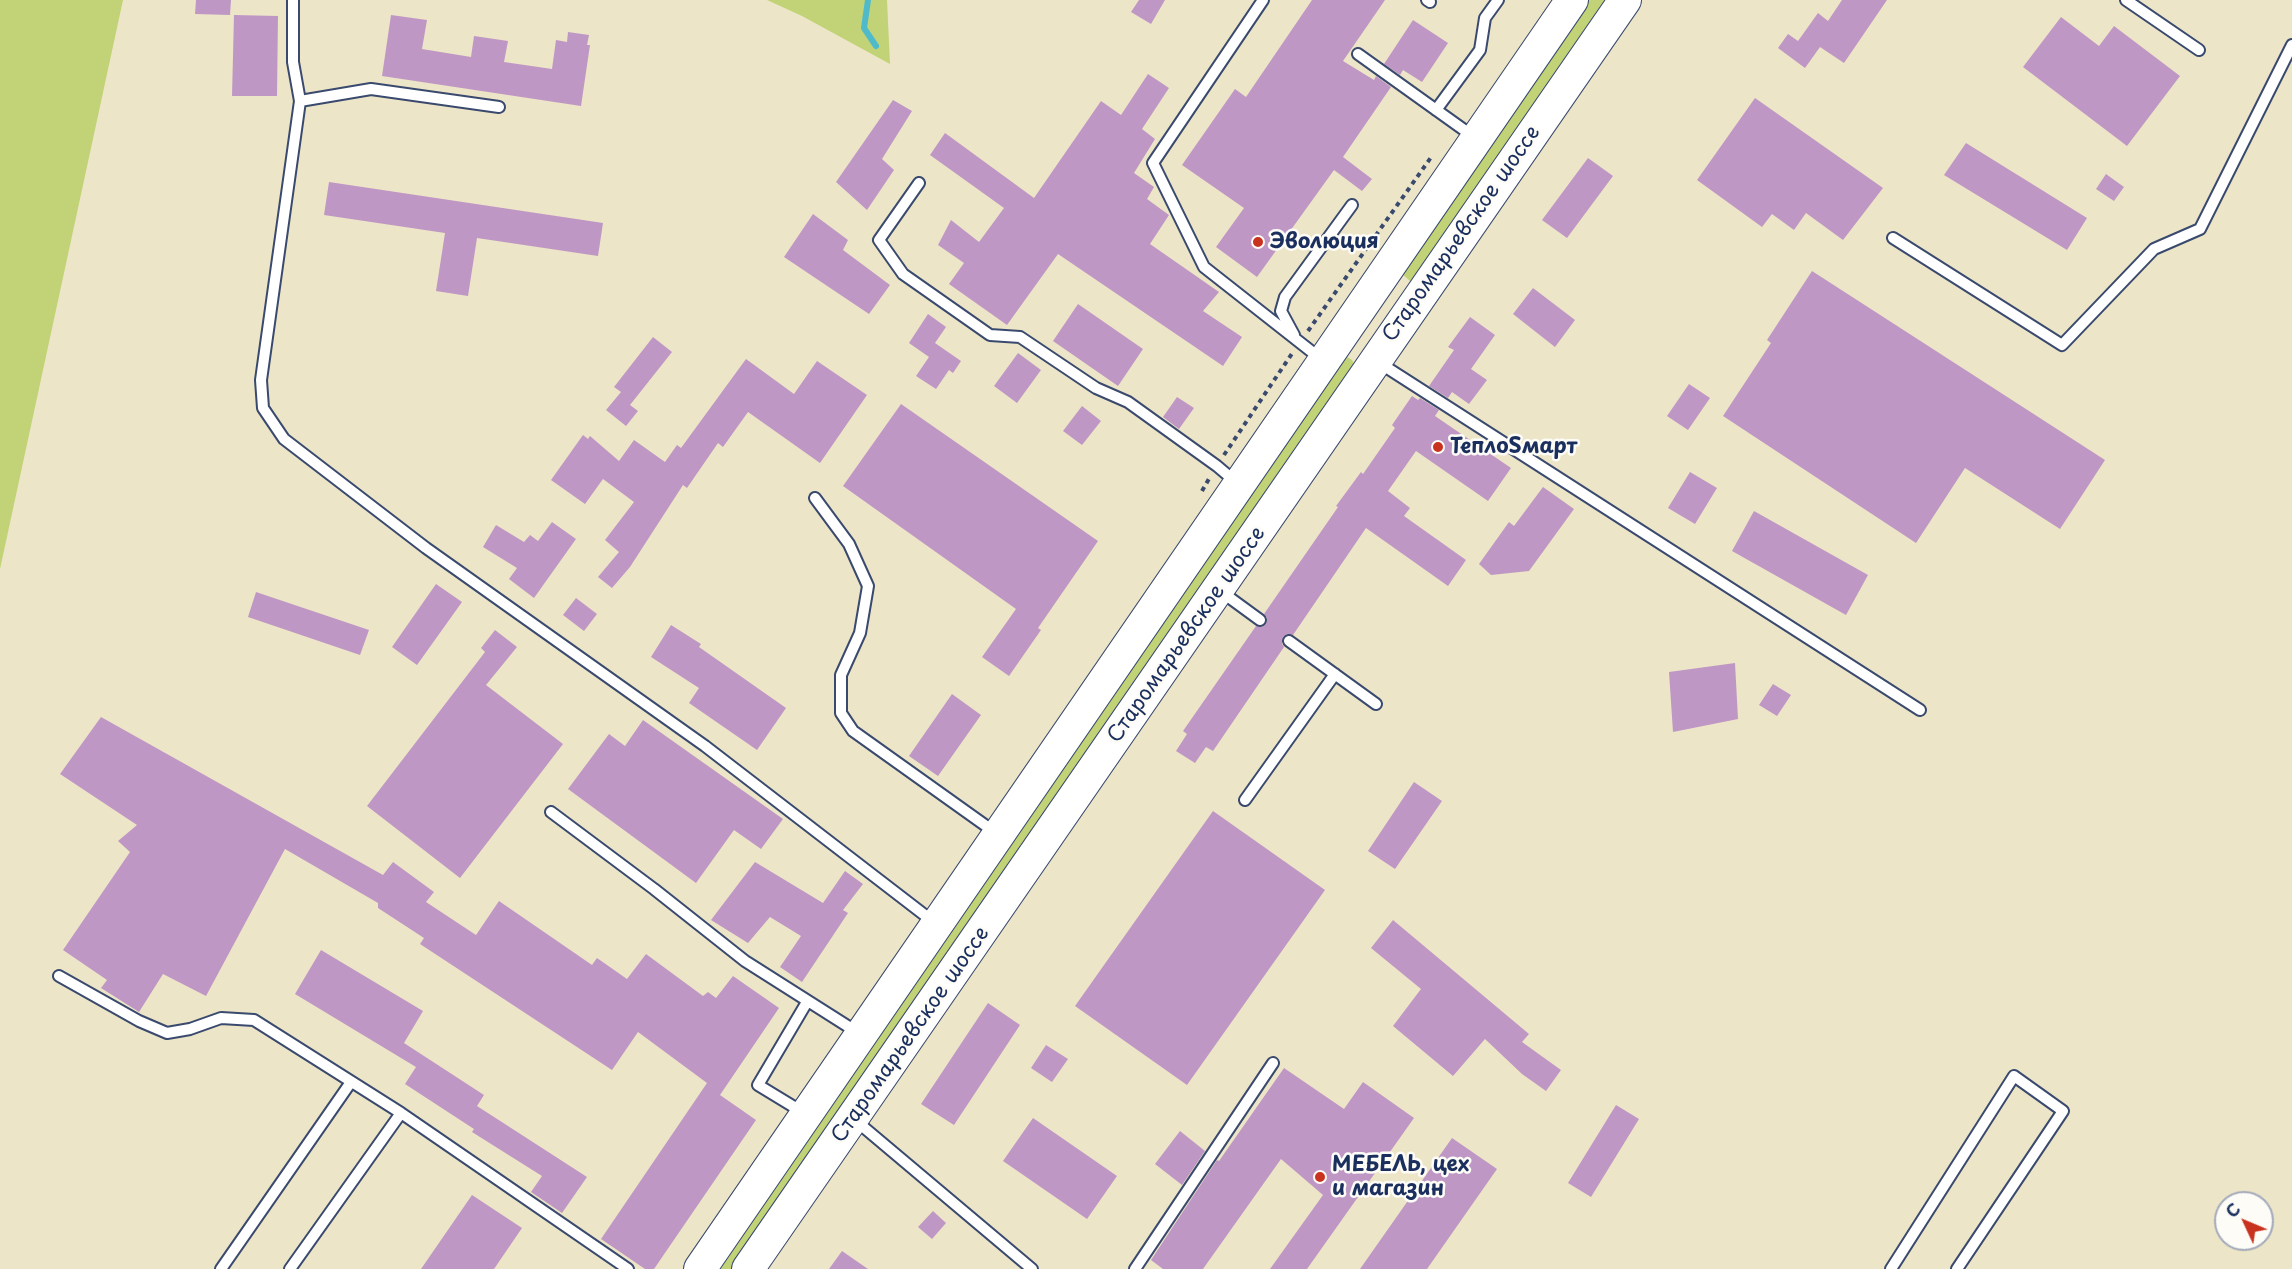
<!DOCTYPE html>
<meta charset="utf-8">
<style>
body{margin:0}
#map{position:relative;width:2292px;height:1269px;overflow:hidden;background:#ede5c7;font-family:"Playpen Sans",sans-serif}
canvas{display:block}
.north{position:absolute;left:2214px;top:1191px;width:60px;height:60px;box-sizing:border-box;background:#fdfcf7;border:2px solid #a3aaba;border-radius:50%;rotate:314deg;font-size:16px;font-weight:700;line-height:24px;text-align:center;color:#1b2f5e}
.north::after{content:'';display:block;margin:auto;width:21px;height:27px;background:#c8321e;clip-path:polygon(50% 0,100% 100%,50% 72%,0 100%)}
</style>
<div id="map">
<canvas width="2292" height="1269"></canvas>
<div class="north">С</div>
</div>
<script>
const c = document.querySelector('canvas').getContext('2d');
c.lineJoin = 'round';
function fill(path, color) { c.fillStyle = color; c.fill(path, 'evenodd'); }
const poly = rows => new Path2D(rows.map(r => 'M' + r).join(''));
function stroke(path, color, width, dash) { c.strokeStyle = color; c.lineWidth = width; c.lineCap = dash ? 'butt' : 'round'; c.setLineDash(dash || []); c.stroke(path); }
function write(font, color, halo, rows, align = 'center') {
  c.font = font + ' "Playpen Sans",sans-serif'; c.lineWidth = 5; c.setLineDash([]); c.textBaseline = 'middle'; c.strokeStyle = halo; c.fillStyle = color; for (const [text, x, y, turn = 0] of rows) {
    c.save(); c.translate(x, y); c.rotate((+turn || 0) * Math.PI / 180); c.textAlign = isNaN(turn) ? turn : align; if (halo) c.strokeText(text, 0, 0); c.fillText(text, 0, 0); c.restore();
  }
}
const green = poly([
 [0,0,123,0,0,569],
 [767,0,887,0,890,64,802,16],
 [1587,0,1607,0,1414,281,1410,281,1400,272],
 [1346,356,1352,360,1354,364,732,1269,712,1269]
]);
const stream = poly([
 [868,0,864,28,876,46]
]);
const building = poly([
 [196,0,231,0,230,15,195,14],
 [1139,0,1165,0,1151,24,1131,12],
 [1312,0,1385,0,1343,61,1374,80,1376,76,1391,87,1343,157,1372,179,1362,191,1334,170,1257,277,1216,247,1244,208,1182,165,1235,89,1246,97],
 [1842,0,1887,0,1844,63,1820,47,1805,68,1778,48,1788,34,1798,41,1818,13,1828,21],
 [234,15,278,16,277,96,232,96],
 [391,15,427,20,422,49,471,57,474,36,508,41,504,62,552,69,556,40,567,42,568,32,589,35,587,45,590,45,581,106,382,76],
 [2061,17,2099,46,2114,26,2180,76,2127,146,2023,67],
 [1413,20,1448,43,1422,82,1403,70,1400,75,1384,64],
 [1148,74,1169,88,1142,129,1155,139,1134,173,1154,187,1147,199,1169,215,1150,244,1219,292,1203,311,1242,337,1223,366,1058,254,1007,325,949,284,964,263,938,245,951,220,979,242,1004,208,930,155,945,133,1034,198,1101,101,1121,115],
 [1755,98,1883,188,1843,240,1806,213,1794,230,1772,214,1762,227,1697,180],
 [893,100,912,111,882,159,894,170,867,210,836,182],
 [1966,143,2087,218,2067,250,1944,175],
 [1588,158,1613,176,1567,238,1542,220],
 [2106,174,2124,187,2114,201,2096,189],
 [329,182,603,223,598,256,477,238,468,296,436,291,445,233,324,215],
 [813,214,848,240,843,250,890,285,869,314,784,257],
 [1812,271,2105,460,2060,529,1965,468,1916,543,1723,416,1771,343,1767,340],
 [1533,288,1575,320,1555,347,1513,314],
 [1078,304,1143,349,1118,386,1053,341],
 [928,314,946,327,935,343,961,361,953,373,949,370,936,389,916,376,929,357,909,343],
 [1470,317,1495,335,1471,369,1487,380,1469,404,1452,392,1448,398,1429,386,1454,350,1448,347],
 [653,337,672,352,630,405,638,411,626,426,606,410,621,392,614,387],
 [1018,353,1041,370,1017,403,994,386],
 [746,359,794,394,817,361,867,395,820,463,748,412,723,447,718,443,687,488,683,485,630,567,612,588,598,577,619,552,605,540,634,502,603,479,585,504,551,480,583,435,588,439,590,436,619,461,634,440,665,462,677,445,681,448],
 [1689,384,1710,398,1688,430,1667,416],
 [1412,396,1418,400,1420,398,1439,410,1435,416,1511,468,1488,501,1416,451,1388,491,1410,508,1404,516,1466,560,1448,586,1366,528,1293,635,1287,634,1283,637,1282,644,1284,647,1213,751,1206,747,1195,763,1176,751,1187,734,1183,731,1256,626,1262,627,1266,624,1267,618,1264,614,1338,507,1336,506,1361,472,1363,474,1395,428,1392,425],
 [1177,397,1194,408,1179,429,1163,417],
 [901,404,1098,541,1038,628,1041,630,1009,676,982,657,1016,609,843,486],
 [1082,406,1101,421,1082,445,1063,431],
 [1690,472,1717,488,1695,524,1668,508],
 [1543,487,1574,509,1529,571,1491,575,1479,564,1509,522,1514,526],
 [1754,511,1868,575,1846,615,1732,551],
 [552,522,576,539,534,598,509,579,517,568,483,547,496,525,524,542,530,535,538,541],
 [436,584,462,602,417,665,392,647],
 [256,592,369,630,360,655,248,617],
 [576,598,597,614,584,631,563,615],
 [671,625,701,644,699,647,786,708,757,750,689,703,699,688,651,657],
 [495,630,517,647,486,685,563,744,460,878,367,806,485,652,481,648],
 [1735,663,1738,719,1673,732,1669,672],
 [1773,684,1791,695,1777,716,1759,705],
 [952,694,981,715,938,776,909,756],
 [101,717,383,875,393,862,434,892,426,902,476,935,499,901,592,965,597,958,627,979,646,954,703,996,708,992,716,998,733,976,779,1008,720,1095,756,1120,654,1269,645,1269,601,1239,707,1083,638,1032,612,1070,420,944,424,938,378,908,378,903,285,849,206,996,163,974,139,1012,101,988,107,980,63,950,130,852,118,841,137,825,60,774],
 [643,720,783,819,761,849,734,830,696,883,568,789,609,734,625,746],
 [1414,782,1442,801,1395,869,1368,851],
 [1213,811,1325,890,1187,1085,1075,1006],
 [755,862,823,903,845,871,863,884,843,910,848,913,802,982,780,967,801,936,770,917,748,943,711,920],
 [1393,920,1529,1034,1522,1042,1561,1070,1546,1091,1522,1074,1485,1039,1453,1076,1393,1026,1421,989,1371,948],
 [321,950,423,1011,404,1043,484,1095,477,1106,587,1177,562,1213,531,1192,542,1176,472,1132,474,1129,405,1084,416,1067,295,994],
 [988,1003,1020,1025,954,1125,921,1104],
 [1046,1045,1068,1059,1052,1082,1031,1068],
 [1284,1068,1344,1109,1363,1082,1414,1118,1307,1269,1270,1269,1323,1195,1281,1159,1203,1269,1163,1269,1151,1260,1217,1160,1219,1161],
 [1616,1105,1639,1119,1591,1197,1568,1183],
 [1033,1118,1117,1176,1087,1219,1003,1161],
 [1180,1131,1205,1151,1182,1185,1155,1164],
 [1452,1138,1497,1169,1427,1269,1360,1269],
 [472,1195,522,1228,494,1269,421,1269],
 [933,1211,946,1223,932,1239,918,1227],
 [842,1251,868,1269,829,1269]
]);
const path = poly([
 [1308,331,1432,156],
 [1224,455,1293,352],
 [1202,491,1210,477]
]);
const lane = poly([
 [293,0,293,62,300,101,261,380,263,408,284,439,426,548,705,746,935,923],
 [1263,0,1153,163,1204,267,1321,359],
 [1427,0,1430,2],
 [2126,0,2199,50],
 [1358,54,1474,137],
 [300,101,371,89,499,107],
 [1436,110,1480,50,1485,18,1498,0],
 [919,183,879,240,903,274,990,335,1020,337,1096,388,1128,402,1217,466,1237,483],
 [1893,238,2062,345,2154,249,2200,229,2292,45],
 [1294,335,1281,311,1285,297,1352,205],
 [1378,362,1920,710],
 [815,498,849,544,868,586,860,633,841,675,841,713,853,731,996,833],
 [1219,590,1260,620],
 [1289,641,1376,704],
 [1245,800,1335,674],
 [551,812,654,889,745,961,860,1034],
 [59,976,139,1021,167,1033,190,1029,221,1018,254,1020,401,1113,628,1269],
 [804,1113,758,1085,807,1002],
 [855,1120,1032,1269],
 [221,1269,351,1082],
 [290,1269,401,1113],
 [1135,1269,1273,1063],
 [1891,1269,2014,1076,2063,1111,1957,1269]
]);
const primary = poly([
 [700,1269,1572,0],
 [748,1269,1625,0]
]);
const markers = [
 [1258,242,6,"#c8321e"],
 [1438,447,6,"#c8321e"],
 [1320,1177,6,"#c8321e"]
];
const streetNames = [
 ["Старомарьевское шоссе",1462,234,-55],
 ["Старомарьевское шоссе",1187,635,-55],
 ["Старомарьевское шоссе",911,1035,-55]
];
const poiNames = [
 ["Эволюция",1270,242],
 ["ТеплоSмарт",1450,447],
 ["МЕБЕЛЬ, цех",1332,1165],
 ["и магазин",1332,1189]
];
fill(green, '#c1d376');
stroke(stream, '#4fbbca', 6);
fill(building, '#bf97c5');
stroke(lane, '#3a4a6e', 14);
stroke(primary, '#3a4a6e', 34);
stroke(path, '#3a4a6e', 4, [4.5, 4.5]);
stroke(lane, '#fff', 10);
stroke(primary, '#fff', 32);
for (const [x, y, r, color] of markers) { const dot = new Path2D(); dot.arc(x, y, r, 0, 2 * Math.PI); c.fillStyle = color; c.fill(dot); stroke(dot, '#fdfcf7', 2); }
write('21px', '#1b2f5e', '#fdfcf7', streetNames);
write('bold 21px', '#1b2f5e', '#fdfcf7', poiNames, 'left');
</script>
